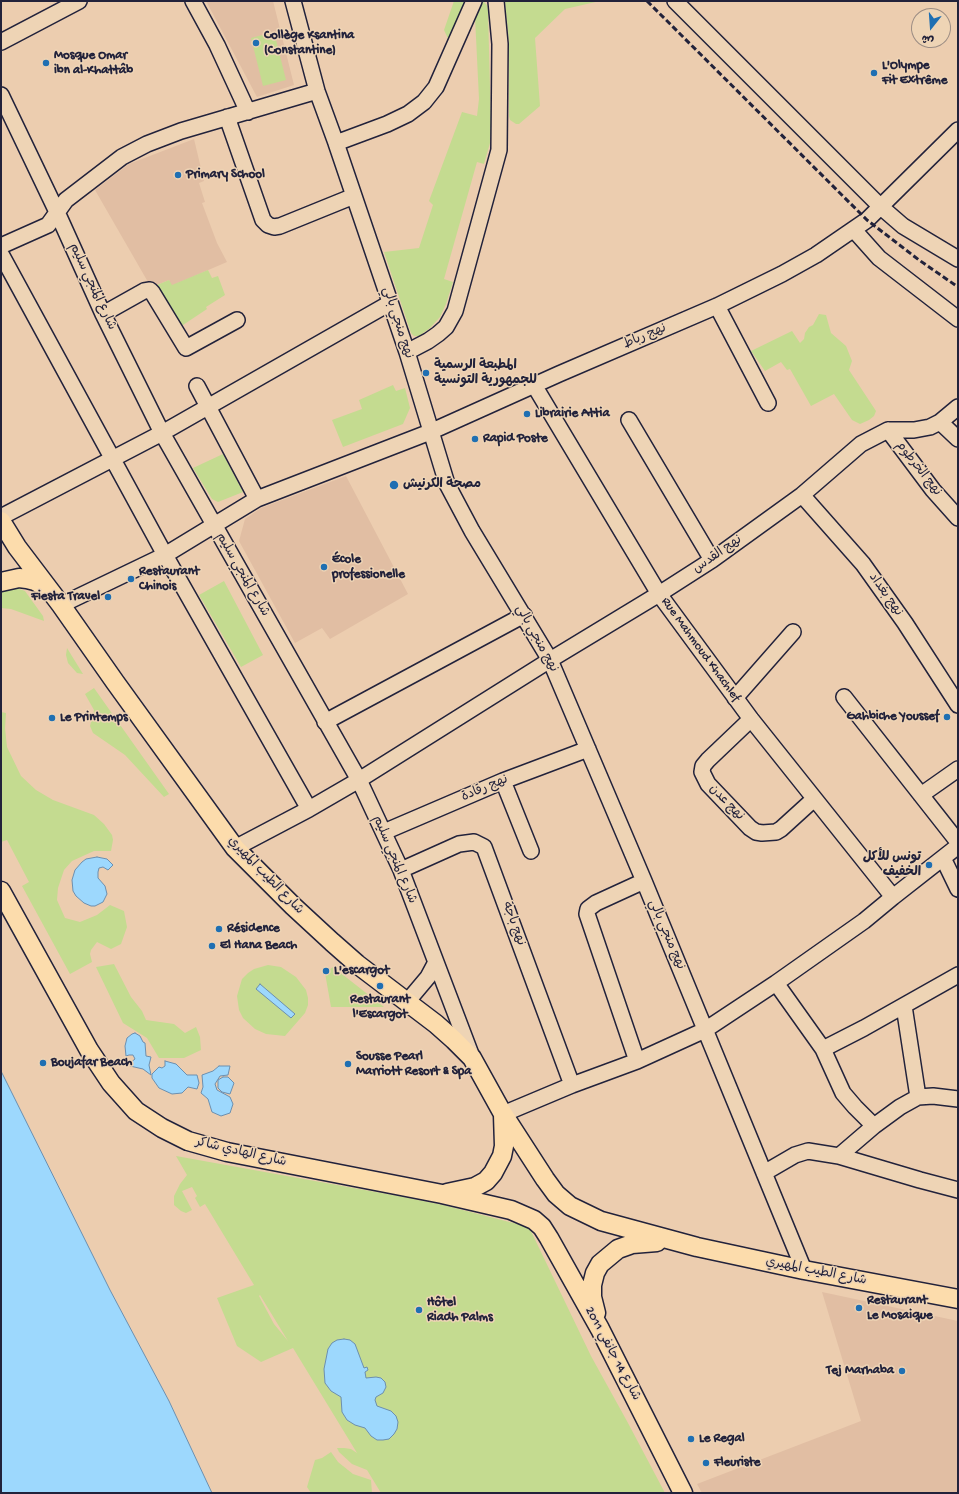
<!DOCTYPE html>
<meta charset="utf-8">
<style>
body{margin:0}
#map{position:relative;width:959px;height:1494px;overflow:hidden;background:#eccdaf;font-family:"Gochi Hand","Playpen Sans Arabic",sans-serif}
canvas{display:block}
.frame{position:absolute;inset:0;border:2px solid #22223b;pointer-events:none}
.north{position:absolute;left:911px;top:8px;width:40px;height:40px;box-sizing:border-box;background:#eed4b5;border:1px solid #9c8d84;border-radius:50%;rotate:197deg;font-size:11px;font-weight:700;line-height:16px;text-align:center;color:#22223b}
.north::after{content:'';display:block;margin:auto;width:14px;height:18px;background:#1f6fb2;clip-path:polygon(50% 0,100% 100%,50% 72%,0 100%)}
</style>
<div id="map">
<canvas width="959" height="1494"></canvas>
<div class="frame"></div>
<div class="north">ش</div>
</div>
<script>
const c = document.querySelector('canvas').getContext('2d');
c.lineJoin = 'round';
function fill(path, color) { c.fillStyle = color; c.fill(path, 'evenodd'); }
const poly = rows => new Path2D(rows.map(r => 'M' + r).join(''));
function stroke(path, color, width, dash) { c.strokeStyle = color; c.lineWidth = width; c.lineCap = dash ? 'butt' : 'round'; c.setLineDash(dash || []); c.stroke(path); }
function write(font, color, halo, rows, align = 'center') {
  c.font = font + ' "Gochi Hand","Playpen Sans Arabic",sans-serif'; c.lineWidth = 3; c.setLineDash([]); c.textBaseline = 'middle'; c.strokeStyle = halo; c.fillStyle = color; for (const [text, x, y, turn = 0] of rows) {
    c.save(); c.translate(x, y); c.rotate((+turn || 0) * Math.PI / 180); c.textAlign = isNaN(turn) ? turn : align; if (halo) c.strokeText(text, 0, 0); c.fillText(text, 0, 0); c.restore();
  }
}
const built = poly([
 [206,1,273,1,294,85,257,97],
 [194,139,204,181,199,183,205,202,202,203,217,243,227,262,171,286,169,280,157,285,148,282,95,190,129,164],
 [346,476,408,594,330,639,322,628,295,643,239,541,245,519,261,508],
 [822,1292,958,1321,958,1493,702,1493,697,1484,861,1421]
]);
const green = poly([
 [454,1,468,1,450,43,444,30],
 [505,1,600,1,565,9,535,38,540,106,519,124,516,124,510,120,509,116,509,41],
 [482,2,484,2,487,5,488,11,491,126,490,143,484,164,477,162,444,279,453,282,446,304,440,317,430,328,419,336,414,336,411,333,384,252,419,248,433,205,429,201,462,112,477,116,479,99,475,17,477,7],
 [274,32,286,80,263,86,251,38],
 [208,270,212,278,218,276,225,295,206,307,207,309,180,327,157,285,169,280,172,285],
 [819,314,826,315,831,333,846,346,852,361,849,370,876,411,874,416,869,420,860,424,852,420,834,394,811,406,790,369,787,370,781,362,765,371,751,351,792,331,800,343,804,339,805,333,809,327,813,325],
 [393,385,396,391,405,388,410,408,403,424,343,447,332,420,362,409,359,400],
 [223,454,243,492,218,502,212,499,193,468],
 [224,581,263,655,241,667,199,595],
 [9,588,17,588,25,591,43,616,44,621,11,609,1,608,1,590],
 [67,648,83,674,77,673,68,663,66,655],
 [94,688,169,794,164,797,125,755,93,733,90,726,94,710,85,694],
 [1,712,6,713,5,728,7,747,21,776,36,790,53,800,94,815,104,824,112,835,113,840,111,851,94,851,72,861,64,870,58,888,57,900,65,918,80,922,97,915,110,905,124,911,127,927,121,944,111,949,97,942,91,950,90,954,92,962,70,974,22,886,29,882,7,840,1,842],
 [114,964,131,997,142,1011,146,1020,174,1024,185,1033,196,1027,200,1037,201,1050,184,1058,159,1058,147,1038,123,1023,96,967],
 [268,965,281,967,296,977,306,990,308,998,308,1005,305,1013,285,1036,266,1034,255,1029,243,1018,239,1010,237,996,242,979,248,973,254,969],
 [333,967,384,1007,331,1007,325,973],
 [176,1156,398,1196,443,1205,529,1227,591,1356,628,1423,665,1493,381,1493,367,1470,352,1464,339,1452,337,1448,344,1448,351,1449,357,1453,293,1348,261,1362,237,1346,217,1298,254,1285,205,1204,200,1207,195,1198,197,1196,192,1187,182,1191,192,1210,186,1213,181,1211,174,1205,174,1196,180,1184,187,1175],
 [260,1295,288,1341,274,1324,259,1296],
 [331,1452,338,1462,353,1474,371,1480,372,1493,311,1493,307,1487,315,1460,322,1458]
]);
const water = poly([
 [97,857,107,859,113,865,108,870,103,867,99,868,98,872,98,878,105,886,107,894,103,902,95,906,91,906,84,903,76,896,73,891,72,880,75,870,82,862,86,859,97,857],
 [260,984,295,1014,291,1018,256,989,260,984],
 [135,1033,140,1036,143,1042,145,1043,146,1056,151,1057,149,1065,151,1075,143,1069,130,1066,130,1063,135,1059,133,1055,129,1055,126,1056,125,1046,127,1038,132,1034,135,1033],
 [165,1061,176,1064,187,1075,197,1075,199,1083,197,1089,188,1087,182,1093,172,1094,159,1088,152,1078,152,1074,159,1067,162,1068,165,1066,165,1061],
 [219,1066,230,1066,228,1075,220,1076,215,1084,217,1090,230,1097,233,1104,230,1113,221,1116,212,1112,208,1099,201,1093,203,1087,202,1075,213,1071,219,1066],
 [1,1071,110,1290,169,1401,212,1493,1,1493,1,1071],
 [223,1077,228,1077,234,1083,230,1094,222,1092,218,1088,218,1080,223,1077],
 [344,1339,350,1340,355,1344,364,1368,367,1367,368,1370,365,1372,366,1378,376,1377,381,1378,385,1382,386,1387,383,1393,376,1397,375,1400,377,1406,391,1411,396,1416,398,1422,397,1429,394,1434,389,1439,383,1440,377,1440,371,1436,365,1428,355,1425,347,1420,342,1412,341,1397,331,1391,325,1383,324,1369,328,1349,332,1343,337,1340,344,1339]
]);
const minor = poly([
 [193,1,217,45,248,112],
 [293,1,317,91,336,143,407,352,447,484,472,531,550,660,644,881,804,1270],
 [675,1,881,207,903,226,958,259],
 [1,42,79,1],
 [1,95,57,212,103,314,162,433,359,780,401,870,472,1057],
 [227,117,263,220,268,225,274,227,280,226,354,196],
 [336,143,387,124,408,114,424,102,436,87,474,1],
 [854,230,879,258,958,319],
 [1,246,48,225,66,200,122,157,147,144,181,131,317,91],
 [1,254,165,555,309,809],
 [717,306,768,403],
 [103,314,144,291,150,290,152,292,186,348,237,320],
 [407,352,428,341,438,334,446,327,455,311,499,150,500,44,496,1],
 [534,385,659,594,751,719,893,897],
 [197,386,257,499],
 [629,420,712,560],
 [940,422,958,439],
 [888,430,914,430,930,427,940,422,958,407],
 [802,495,863,564,905,623,958,705],
 [1,517,162,433,390,303],
 [61,605,165,555,257,499,430,432,559,374,717,306,782,274,816,255,867,220,958,130],
 [844,697,958,842],
 [735,698,793,632],
 [751,719,708,760,703,766,702,772,708,784,750,828,756,832,762,833,776,832,781,829,814,799],
 [325,722,524,615],
 [503,781,531,851],
 [921,795,958,769],
 [384,832,503,781,588,749],
 [235,848,309,809,359,780,550,660,659,594,712,560,802,495,861,444,888,430,933,490,958,518],
 [943,858,958,889],
 [401,870,459,844,474,842,484,847,572,1085],
 [776,983,823,1049,843,1093,855,1107,874,1126],
 [407,1002,428,977,436,962],
 [904,1006,918,1097],
 [823,1049,864,1028,958,975],
 [637,1061,587,914,588,909,596,903,644,881],
 [503,1114,572,1085,637,1061,705,1030,776,983,864,921,893,897,958,846],
 [839,1156,874,1126,900,1107,918,1097,933,1096,958,1099],
 [764,1173,795,1155,808,1151,839,1156,920,1180,958,1190]
]);
const major = poly([
 [1,521,17,547,61,605,115,682,235,848,293,906,332,942,357,964,436,1024,454,1040,472,1058,503,1114,545,1179,556,1194,570,1206,601,1221,697,1247,804,1270,958,1299],
 [1,582,19,578,27,579,35,581,47,588],
 [1,891,89,1050,111,1083,136,1111,162,1128,188,1141,227,1152,442,1194,511,1210,534,1220,542,1227,549,1238,600,1329,683,1493],
 [447,1193,475,1187,486,1181,493,1173,502,1156,504,1146,503,1115],
 [596,1313,592,1297,592,1285,595,1273,600,1264,618,1249,632,1244,657,1242]
]);
const rail = poly([
 [647,1,867,220,919,260,958,287]
]);
const markers = [
 [256,43,4,"#1f6fb2"],
 [46,63,4,"#1f6fb2"],
 [874,73,4,"#1f6fb2"],
 [178,175,4,"#1f6fb2"],
 [426,373,4,"#1f6fb2"],
 [527,414,4,"#1f6fb2"],
 [475,439,4,"#1f6fb2"],
 [394,485,5,"#1f6fb2"],
 [324,567,4,"#1f6fb2"],
 [131,579,4,"#1f6fb2"],
 [108,597,4,"#1f6fb2"],
 [947,717,4,"#1f6fb2"],
 [52,718,4,"#1f6fb2"],
 [929,865,4,"#1f6fb2"],
 [219,929,4,"#1f6fb2"],
 [212,946,4,"#1f6fb2"],
 [326,971,4,"#1f6fb2"],
 [380,986,4,"#1f6fb2"],
 [43,1063,4,"#1f6fb2"],
 [348,1064,4,"#1f6fb2"],
 [859,1308,4,"#1f6fb2"],
 [419,1310,4,"#1f6fb2"],
 [902,1371,4,"#1f6fb2"],
 [691,1439,4,"#1f6fb2"],
 [706,1463,4,"#1f6fb2"]
];
const poiNames = [
 ["Collège Ksantina",264,36],
 ["(Constantine)",264,51],
 ["Mosque Omar",54,56],
 ["ibn al-Khattâb",54,71],
 ["L'Olympe",882,66],
 ["Fit Extrême",882,81],
 ["Primary School",186,175],
 ["المطبعة الرسمية",434,366],
 ["للجمهورية التونسية",434,381],
 ["Librairie Attia",535,414],
 ["Rapid Poste",483,439],
 ["مصحة الكرنيش",403,485],
 ["École",332,560],
 ["professionelle",332,575],
 ["Restaurant",139,572],
 ["Chinois",139,587],
 ["Fiesta Travel",100,597,"right"],
 ["Gahbiche Youssef",939,717,"right"],
 ["Le Printemps",60,718],
 ["تونس للأكل",921,858,"right"],
 ["الخفيف",921,873,"right"],
 ["Résidence",227,929],
 ["El Hana Beach",220,946],
 ["L'escargot",334,971],
 ["Restaurant",380,1000,"center"],
 ["l'Escargot",380,1015,"center"],
 ["Sousse Pearl",356,1057],
 ["Marriott Resort & Spa",356,1072],
 ["Boujafar Beach",51,1063],
 ["Restaurant",867,1301],
 ["Le Mosaique",867,1316],
 ["Hôtel",427,1303],
 ["Riadh Palms",427,1318],
 ["Tej Marhaba",894,1371,"right"],
 ["Le Regal",699,1439],
 ["Fleuriste",714,1463]
];
const streetNames = [
 ["شارع المنجي سليم",92,287,65],
 ["نهج منجي بالي",397,323,72],
 ["نهج رباط",645,337,-23],
 ["نهج الخرطوم",918,469,52],
 ["نهج القدس",718,555,-35],
 ["شارع المنجي سليم",242,575,60],
 ["نهج بغداد",885,595,55],
 ["نهج منجي بالي",536,639,61],
 ["Rue Mahmoud Khachlef",700,650,54],
 ["نهج رقادة",485,789,-23],
 ["نهج عدن",726,803,46],
 ["شارع المنجي سليم",394,860,67],
 ["شارع الطيب المهيري",265,876,46],
 ["نهج باجة",513,924,70],
 ["نهج منجي بالي",666,935,67],
 ["شارع الهادي شاكر",241,1153,13],
 ["شارع الطيب المهيري",816,1272,11],
 ["شارع 14 جانفي 2011",612,1354,62]
];
fill(built, '#e1bea3');
fill(green, '#c4db90');
fill(water, '#9dd8fd');
stroke(water, '#6c8faf', 1);
stroke(minor, '#22223b', 18);
stroke(major, '#22223b', 21);
stroke(minor, '#eed4b5', 15);
stroke(major, '#fcdcac', 18);
stroke(rail, '#22223b', 3, [6, 3]);
for (const [x, y, r, color] of markers) { const dot = new Path2D(); dot.arc(x, y, r, 0, 2 * Math.PI); c.fillStyle = color; c.fill(dot); stroke(dot, '#eed4b5', 1.5); }
write('bold 13px', '#22223b', '#eed4b5', poiNames, 'left');
write('13px', '#22223b', '#eed4b5', streetNames);
</script>
